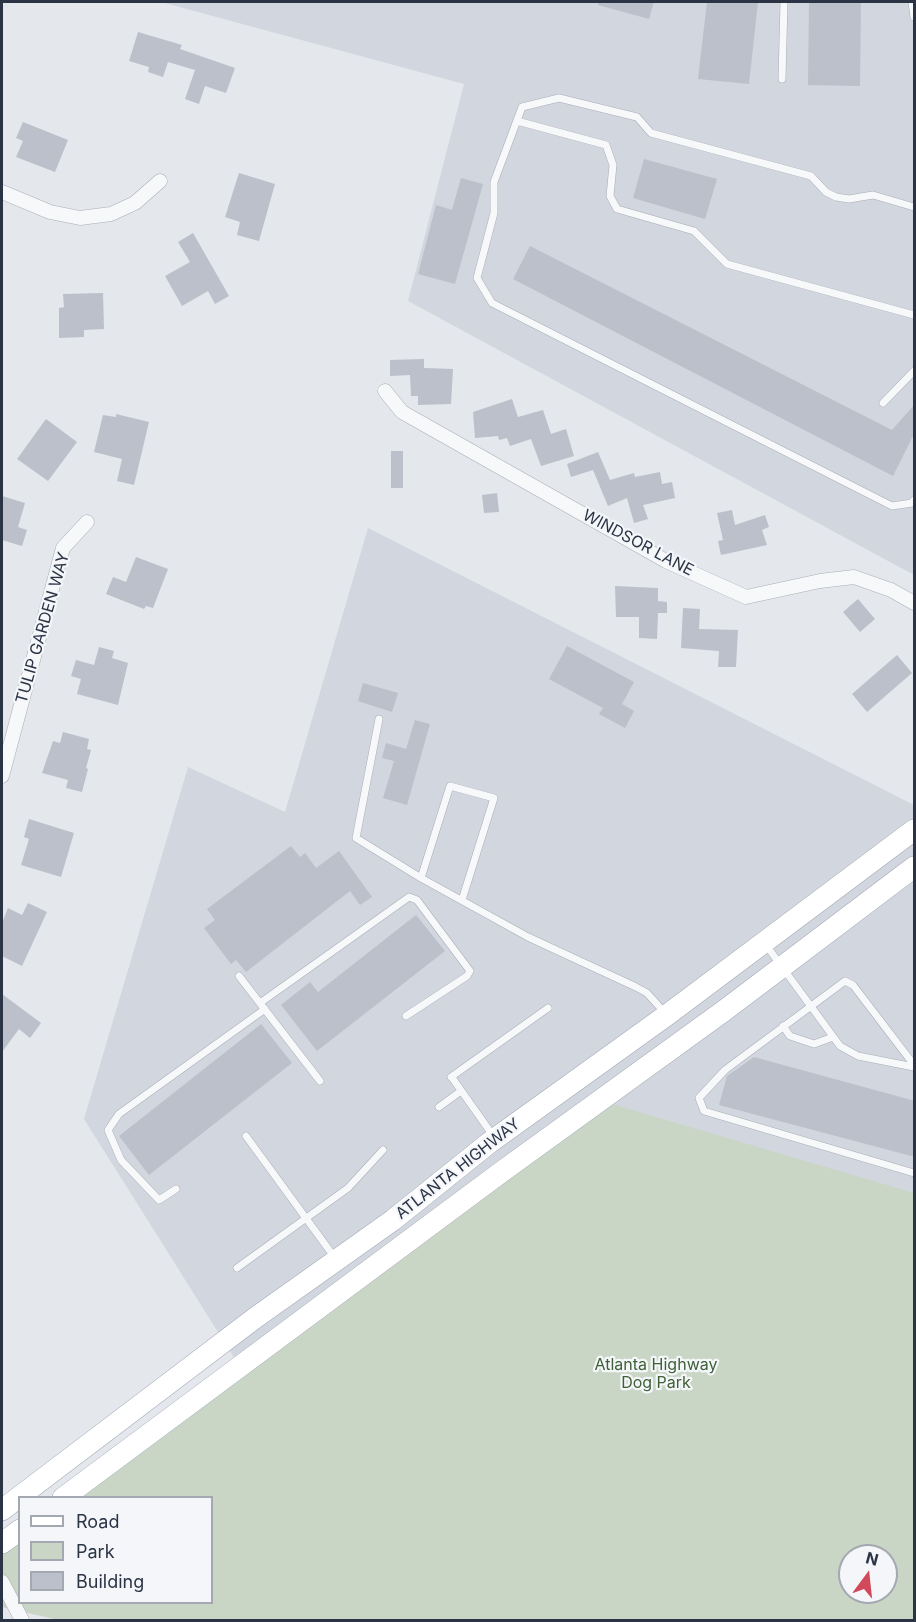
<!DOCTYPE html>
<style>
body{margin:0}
#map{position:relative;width:916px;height:1622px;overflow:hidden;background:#e4e7ec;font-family:Inter,sans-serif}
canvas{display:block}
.frame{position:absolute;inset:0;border:3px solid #2b3445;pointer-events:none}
.legend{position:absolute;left:18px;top:1496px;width:195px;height:108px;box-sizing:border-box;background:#f4f6f9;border:2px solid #a4a8b1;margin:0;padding:8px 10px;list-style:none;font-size:18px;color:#2b3445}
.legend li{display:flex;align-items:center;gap:12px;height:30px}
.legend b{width:30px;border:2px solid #a4a8b1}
.north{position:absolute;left:838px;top:1544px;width:60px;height:60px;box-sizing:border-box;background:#f4f6f9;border:2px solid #a4a8b1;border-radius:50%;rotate:15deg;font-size:16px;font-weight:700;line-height:24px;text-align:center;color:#2b3445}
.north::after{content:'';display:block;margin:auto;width:21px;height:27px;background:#d1495b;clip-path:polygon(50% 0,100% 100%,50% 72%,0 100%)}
</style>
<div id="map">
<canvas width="916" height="1622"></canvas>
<div class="frame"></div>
<ul class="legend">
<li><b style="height:8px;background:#fff"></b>Road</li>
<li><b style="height:16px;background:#c9d6c5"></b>Park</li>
<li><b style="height:16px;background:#bbc0ca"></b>Building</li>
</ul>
<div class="north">N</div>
</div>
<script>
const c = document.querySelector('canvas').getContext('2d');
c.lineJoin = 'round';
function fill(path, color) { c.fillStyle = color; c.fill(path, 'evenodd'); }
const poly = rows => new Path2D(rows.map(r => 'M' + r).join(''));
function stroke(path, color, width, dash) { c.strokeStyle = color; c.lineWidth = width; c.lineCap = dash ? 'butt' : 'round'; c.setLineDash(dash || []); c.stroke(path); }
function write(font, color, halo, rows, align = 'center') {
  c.font = font + ' Inter,sans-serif'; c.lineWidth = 4.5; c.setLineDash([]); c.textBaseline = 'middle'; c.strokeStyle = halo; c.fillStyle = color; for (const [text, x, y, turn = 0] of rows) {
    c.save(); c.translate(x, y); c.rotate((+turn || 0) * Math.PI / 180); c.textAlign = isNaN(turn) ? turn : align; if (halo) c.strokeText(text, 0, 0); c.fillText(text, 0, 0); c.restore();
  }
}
const built = poly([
 [161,2,914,2,914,575,408,301,464,84],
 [368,528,914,805,914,1196,245,1375,84,1119,188,767,285,812]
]);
const green = poly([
 [605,1102,914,1193,914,1620,58,1620,2,1607,2,1551,19,1538,20,1602,212,1602,212,1498,74,1497],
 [850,1556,886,1556,886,1592,850,1592]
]);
const building = poly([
 [599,2,654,2,649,19,598,5],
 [707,2,758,2,749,84,698,79],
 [809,2,861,2,860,86,808,85],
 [138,32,182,45,180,49,235,68,226,93,205,86,199,104,185,99,195,70,168,62,163,77,148,72,149,67,129,61],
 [23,122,68,140,55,172,16,157,23,141,16,138],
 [644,159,717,179,705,219,633,198],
 [239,173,275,184,259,241,237,235,240,222,225,217],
 [461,178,483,184,455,284,418,274,436,205,452,210],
 [193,233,229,296,215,304,208,291,182,306,165,276,190,262,178,242],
 [530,246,892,430,915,404,915,432,893,476,513,279],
 [103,293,104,329,84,330,84,337,59,338,59,308,64,307,63,294],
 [424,359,424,368,453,369,451,404,418,405,418,396,411,396,410,375,390,376,390,360],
 [512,399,518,417,543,410,551,434,566,429,574,456,541,466,531,439,510,446,507,438,499,440,498,436,475,438,473,412],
 [116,414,149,422,134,485,117,481,122,459,94,452,103,415,116,417],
 [46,419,77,442,48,481,17,459],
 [391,451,403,451,403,488,391,488],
 [598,452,610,480,634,473,635,477,660,472,662,484,672,482,675,498,643,505,648,519,634,523,627,498,608,506,593,470,571,477,567,464],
 [497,493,499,512,484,513,482,495],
 [2,496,25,503,18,527,27,530,22,546,2,540],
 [732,510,735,525,765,515,769,527,762,530,767,545,721,555,718,541,723,540,717,513],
 [136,557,168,569,153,608,146,606,144,609,106,594,113,577,126,582],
 [615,586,658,588,658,601,667,602,667,613,658,613,657,639,639,638,639,617,616,617],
 [858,599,875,619,860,632,843,612],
 [683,608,700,609,699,629,738,630,736,667,718,667,719,651,681,648],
 [567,646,634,682,622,704,634,711,625,728,599,714,603,708,549,679],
 [99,647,114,651,112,658,128,663,118,705,77,694,81,679,71,676,76,660,94,665],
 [897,655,912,673,867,712,852,694],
 [363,683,398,693,392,712,358,701],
 [415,720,430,724,407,805,383,798,394,761,382,758,386,743,406,749],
 [63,732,89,739,87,749,91,750,86,768,88,769,82,792,66,788,68,780,42,773,53,741,60,743],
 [29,819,74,833,61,877,21,865,29,839,24,837],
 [291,846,300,857,305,853,316,868,339,851,372,897,360,905,350,891,246,972,236,960,231,964,204,928,215,920,207,909],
 [28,903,47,912,22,966,2,956,2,923,8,908,22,915],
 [416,915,445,951,317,1051,281,1005,310,982,318,992],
 [2,994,41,1023,30,1038,19,1029,2,1052],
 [261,1024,292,1063,149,1175,119,1136],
 [754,1057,915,1101,915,1157,719,1105,727,1076]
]);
const service = poly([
 [912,2,914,17],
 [782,79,784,2],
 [517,121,606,145,613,165,610,196,617,209,694,231,727,264,914,315],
 [914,207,873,195,849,199,836,197,826,192,811,176,651,133,637,117,559,98,522,107,494,182,494,213,477,278,492,303,892,506,912,503,914,500],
 [883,403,914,371],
 [379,719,356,838,421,878,528,937,636,987,647,993,665,1013],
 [421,878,450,786,494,798,462,900],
 [766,945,840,1046,858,1056,914,1067],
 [239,976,320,1081],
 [260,1003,409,897,417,900,470,971,467,976,406,1016],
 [783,1026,790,1036,814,1044,833,1037],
 [914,1065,853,985,845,981,725,1070,699,1098,704,1111,914,1173],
 [451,1077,548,1008],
 [453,1079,494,1137],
 [439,1107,461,1091],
 [246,1136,335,1258],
 [176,1189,159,1200,121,1160,108,1130,119,1114,265,1009],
 [237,1268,348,1188,383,1150]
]);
const minor = poly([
 [2,192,50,212,80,218,111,214,135,203,160,181],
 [385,391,402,412,666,561,746,597,820,581,854,577,891,590,914,603],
 [2,776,63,548,87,522],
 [2,1582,22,1620]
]);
const primary = poly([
 [63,1498,500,1173,725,1010,914,867],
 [2,1510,255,1318,393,1220,489,1143,667,1015,914,830],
 [2,1543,20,1530]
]);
const streetNames = [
 ["WINDSOR LANE",638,543,28],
 ["TULIP GARDEN WAY",43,628,-74],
 ["ATLANTA HIGHWAY",458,1169,-38]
];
const parkNames = [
 ["Atlanta Highway",656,1365],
 ["Dog Park",656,1383]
];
fill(built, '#d2d6de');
fill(green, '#c9d6c5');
fill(building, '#bbc0ca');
stroke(service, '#a9aeb7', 8);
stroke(minor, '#a9aeb7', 15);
stroke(primary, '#a3abb8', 22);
stroke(service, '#f7f8fa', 7);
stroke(minor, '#f7f8fa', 14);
stroke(primary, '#fff', 21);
write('16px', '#2b3445', '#f4f6f9', streetNames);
write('16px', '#3f6138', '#f4f6f9', parkNames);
</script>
